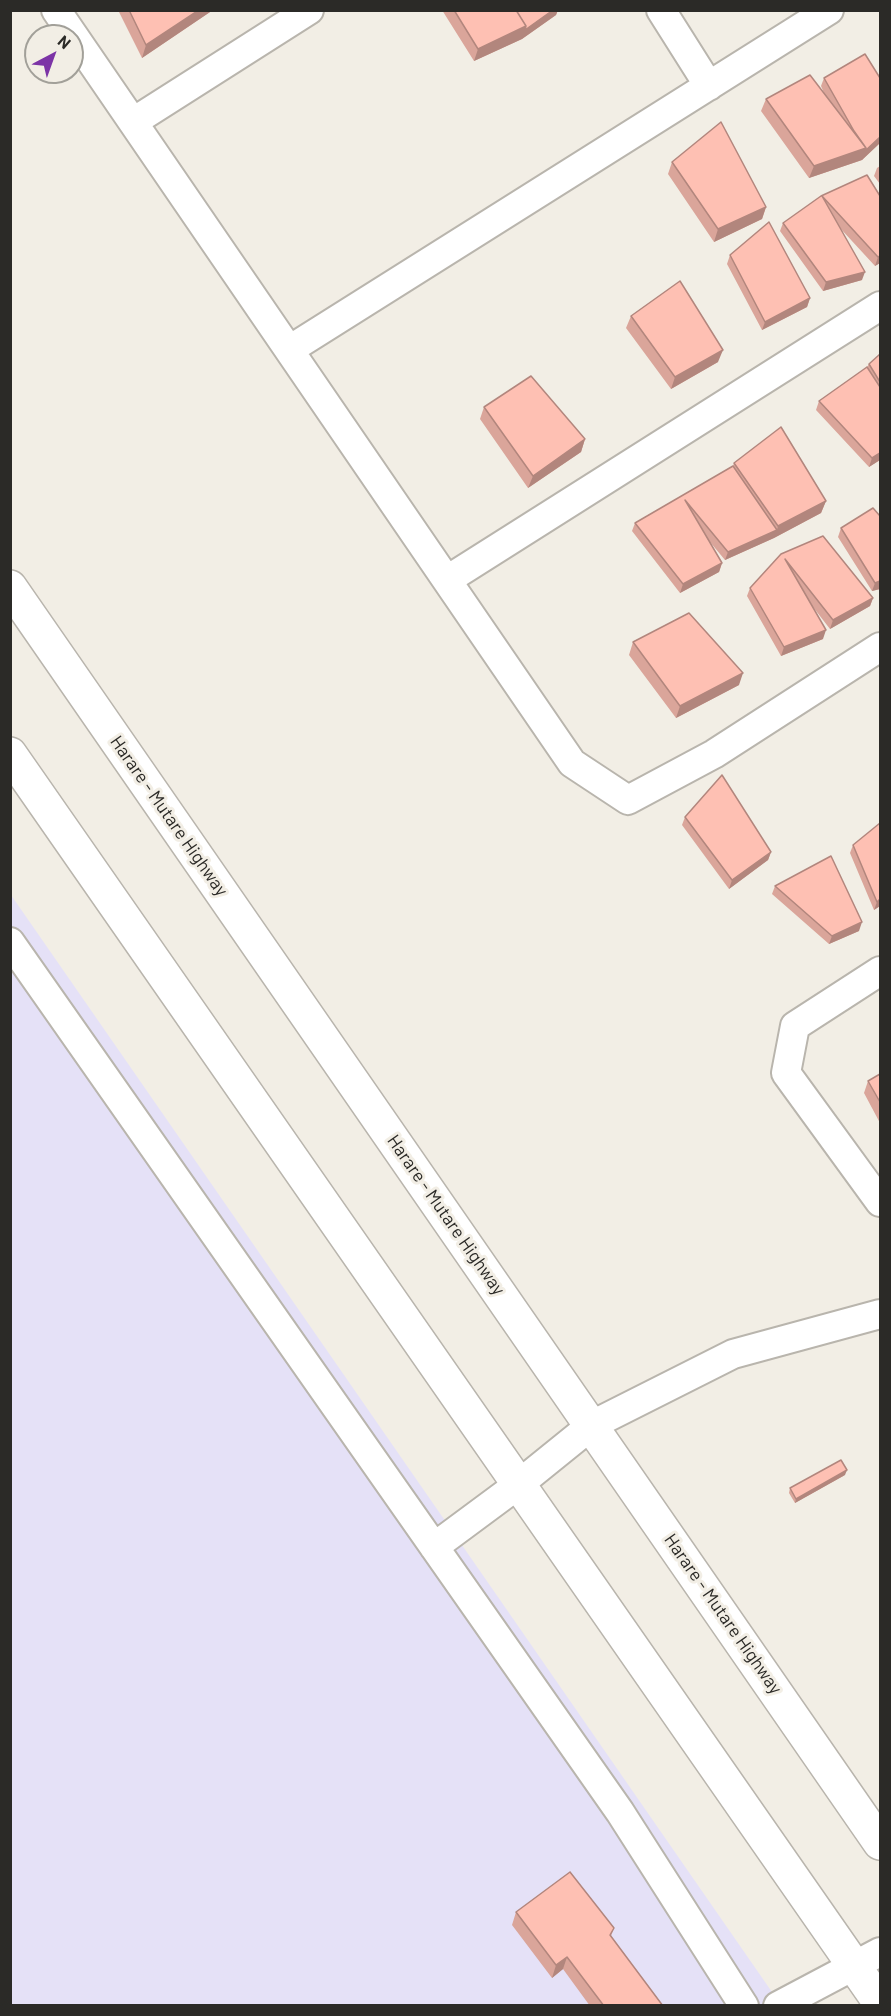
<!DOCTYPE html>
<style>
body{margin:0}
#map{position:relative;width:891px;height:2016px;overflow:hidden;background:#f2eee5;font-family:Barlow,sans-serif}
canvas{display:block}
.frame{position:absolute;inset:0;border:12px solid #2b2a27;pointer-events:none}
.north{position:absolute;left:24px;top:24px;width:60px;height:60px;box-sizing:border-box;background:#f2eee5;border:2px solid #a2a099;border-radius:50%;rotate:41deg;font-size:16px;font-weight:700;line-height:24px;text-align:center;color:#2b2a27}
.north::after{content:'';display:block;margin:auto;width:21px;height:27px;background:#7c34a6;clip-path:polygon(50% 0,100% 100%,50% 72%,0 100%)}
</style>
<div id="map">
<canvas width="891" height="2016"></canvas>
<div class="frame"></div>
<div class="north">N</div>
</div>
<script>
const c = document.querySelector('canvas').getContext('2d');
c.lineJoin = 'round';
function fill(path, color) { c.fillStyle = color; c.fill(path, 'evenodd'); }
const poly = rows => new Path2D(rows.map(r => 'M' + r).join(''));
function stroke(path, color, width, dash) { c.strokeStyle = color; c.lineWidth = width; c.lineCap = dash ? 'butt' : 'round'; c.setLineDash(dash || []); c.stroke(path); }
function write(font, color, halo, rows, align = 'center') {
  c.font = font + ' Barlow,sans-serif'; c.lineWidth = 6; c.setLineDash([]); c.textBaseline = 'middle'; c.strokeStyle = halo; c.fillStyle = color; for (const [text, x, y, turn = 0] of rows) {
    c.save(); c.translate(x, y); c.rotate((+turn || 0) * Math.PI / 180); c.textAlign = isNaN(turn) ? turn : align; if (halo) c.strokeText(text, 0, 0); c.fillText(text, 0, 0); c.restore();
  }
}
const industrial = poly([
 [11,895,781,2005,11,2005]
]);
const minor = poly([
 [56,10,572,763,628,800,714,754,880,647],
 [661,10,709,86],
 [133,122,309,10],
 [289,350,829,10],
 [447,580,880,306],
 [10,942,620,1812,744,2006],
 [880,971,795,1026,786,1073,880,1202],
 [434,1547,519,1484,592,1425,733,1354,880,1314],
 [778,2006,880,1952]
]);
const trunk = poly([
 [10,587,880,1843],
 [10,754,880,2003]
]);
const wall = poly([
 [118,10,213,10,142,58],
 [442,10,558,10,556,15,522,39,474,61],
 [824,78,880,78,880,143,862,160,809,178,761,111,766,99,824,93,821,86],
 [672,162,766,207,762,219,714,242,668,174],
 [880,166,880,184,874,176,877,168],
 [867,175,880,263,875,266,840,228,862,280,823,291,780,231,783,223],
 [730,255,810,298,807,307,762,330,727,264],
 [631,316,718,362,671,389,626,328],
 [880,354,880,460,869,467,816,410,819,401,867,367,869,364],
 [484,407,585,439,581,452,528,488,480,419],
 [734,463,826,501,821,513,774,538,725,560,710,542,722,563,719,572,680,593,632,531,635,523,733,466],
 [841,528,880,589,872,591,838,537],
 [781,554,873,598,870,606,830,629,813,607,823,639,781,656,747,596,750,588],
 [633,642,739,685,676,718,629,655],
 [685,817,771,852,768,860,729,889,682,825],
 [853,845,880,906,874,910,850,853],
 [775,886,859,931,829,944,772,894],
 [880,1074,880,1123,864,1093,868,1081],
 [845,1475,795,1503,789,1493,790,1488],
 [516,1912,614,1928,611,1936,663,2006,590,2006,563,1969,552,1978,512,1925]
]);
const shadedWall = poly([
 [199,10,213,10,142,58,146,45],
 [553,10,558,10,556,15,522,39,474,61,478,49],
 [880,137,880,143,862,160,809,178,814,166],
 [766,207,762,219,714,242,718,229],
 [880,256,880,263,875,266,878,257],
 [865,272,862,280,823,291,826,282],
 [810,298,807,307,762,330,765,322],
 [723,350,718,362,671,389,675,377],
 [585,439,581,452,528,488,533,476],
 [880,453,880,460,869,467,872,458],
 [826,501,821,513,774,538,725,560,728,552,777,530,778,526],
 [722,563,719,572,680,593,683,584],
 [880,581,880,589,872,591,875,583],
 [873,598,870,606,830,629,833,620],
 [826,630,823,639,781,656,784,647],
 [743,673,739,685,676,718,680,706],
 [771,852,768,860,729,889,732,880],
 [880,899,880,906,874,910,877,902],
 [862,922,859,931,829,944,832,936],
 [847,1470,845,1475,795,1503,796,1499],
 [567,1957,563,1969,552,1978,556,1965]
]);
const building = poly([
 [129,10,199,10,146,45,129,10],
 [454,10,516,10,526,26,478,49,454,10],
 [516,10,553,10,525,30,526,26,516,10],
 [865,54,880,78,880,137,865,151,866,148,854,131,824,78,865,54],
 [810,75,866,148,814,166,766,99,810,75],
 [721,122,766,207,718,229,672,162,721,122],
 [867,175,880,196,880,256,878,257,822,196,865,272,826,282,783,223,821,196,867,175],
 [769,222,810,298,765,322,730,255,769,222],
 [680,281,723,350,675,377,631,316,680,281],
 [880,354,880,382,869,364,880,354],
 [867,367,880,387,880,453,872,458,819,401,867,367],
 [531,376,585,439,533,476,484,407,531,376],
 [781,427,826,501,778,526,734,463,781,427],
 [733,466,777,530,728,552,685,500,722,563,683,584,635,523,733,466],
 [873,508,880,516,880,581,875,583,841,528,873,508],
 [823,536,873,598,833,620,785,559,826,630,784,647,750,588,781,554,823,536],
 [689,613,743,673,680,706,633,642,689,613],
 [722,775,771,852,732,880,685,817,722,775],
 [880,823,880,899,877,902,853,845,880,823],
 [831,856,862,922,832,936,775,886,831,856],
 [880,1074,880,1102,868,1081,880,1074],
 [841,1460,847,1470,796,1499,790,1488,841,1460],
 [570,1872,614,1928,610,1935,663,2006,604,2006,567,1957,556,1965,516,1912,570,1872]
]);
const streetNames = [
 ["Harare - Mutare Highway",169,816,55],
 ["Harare - Mutare Highway",446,1215,55],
 ["Harare - Mutare Highway",723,1614,55]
];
fill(industrial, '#e5e1f7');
stroke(minor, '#b9b5ad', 32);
stroke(trunk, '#b9b5ad', 36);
stroke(minor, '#fff', 28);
stroke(trunk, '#fff', 33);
fill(wall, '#daa59a');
fill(shadedWall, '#b2867d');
fill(building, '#fec0b3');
stroke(building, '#b2867d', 1.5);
write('18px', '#2b2a27', '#f2eee5', streetNames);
</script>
